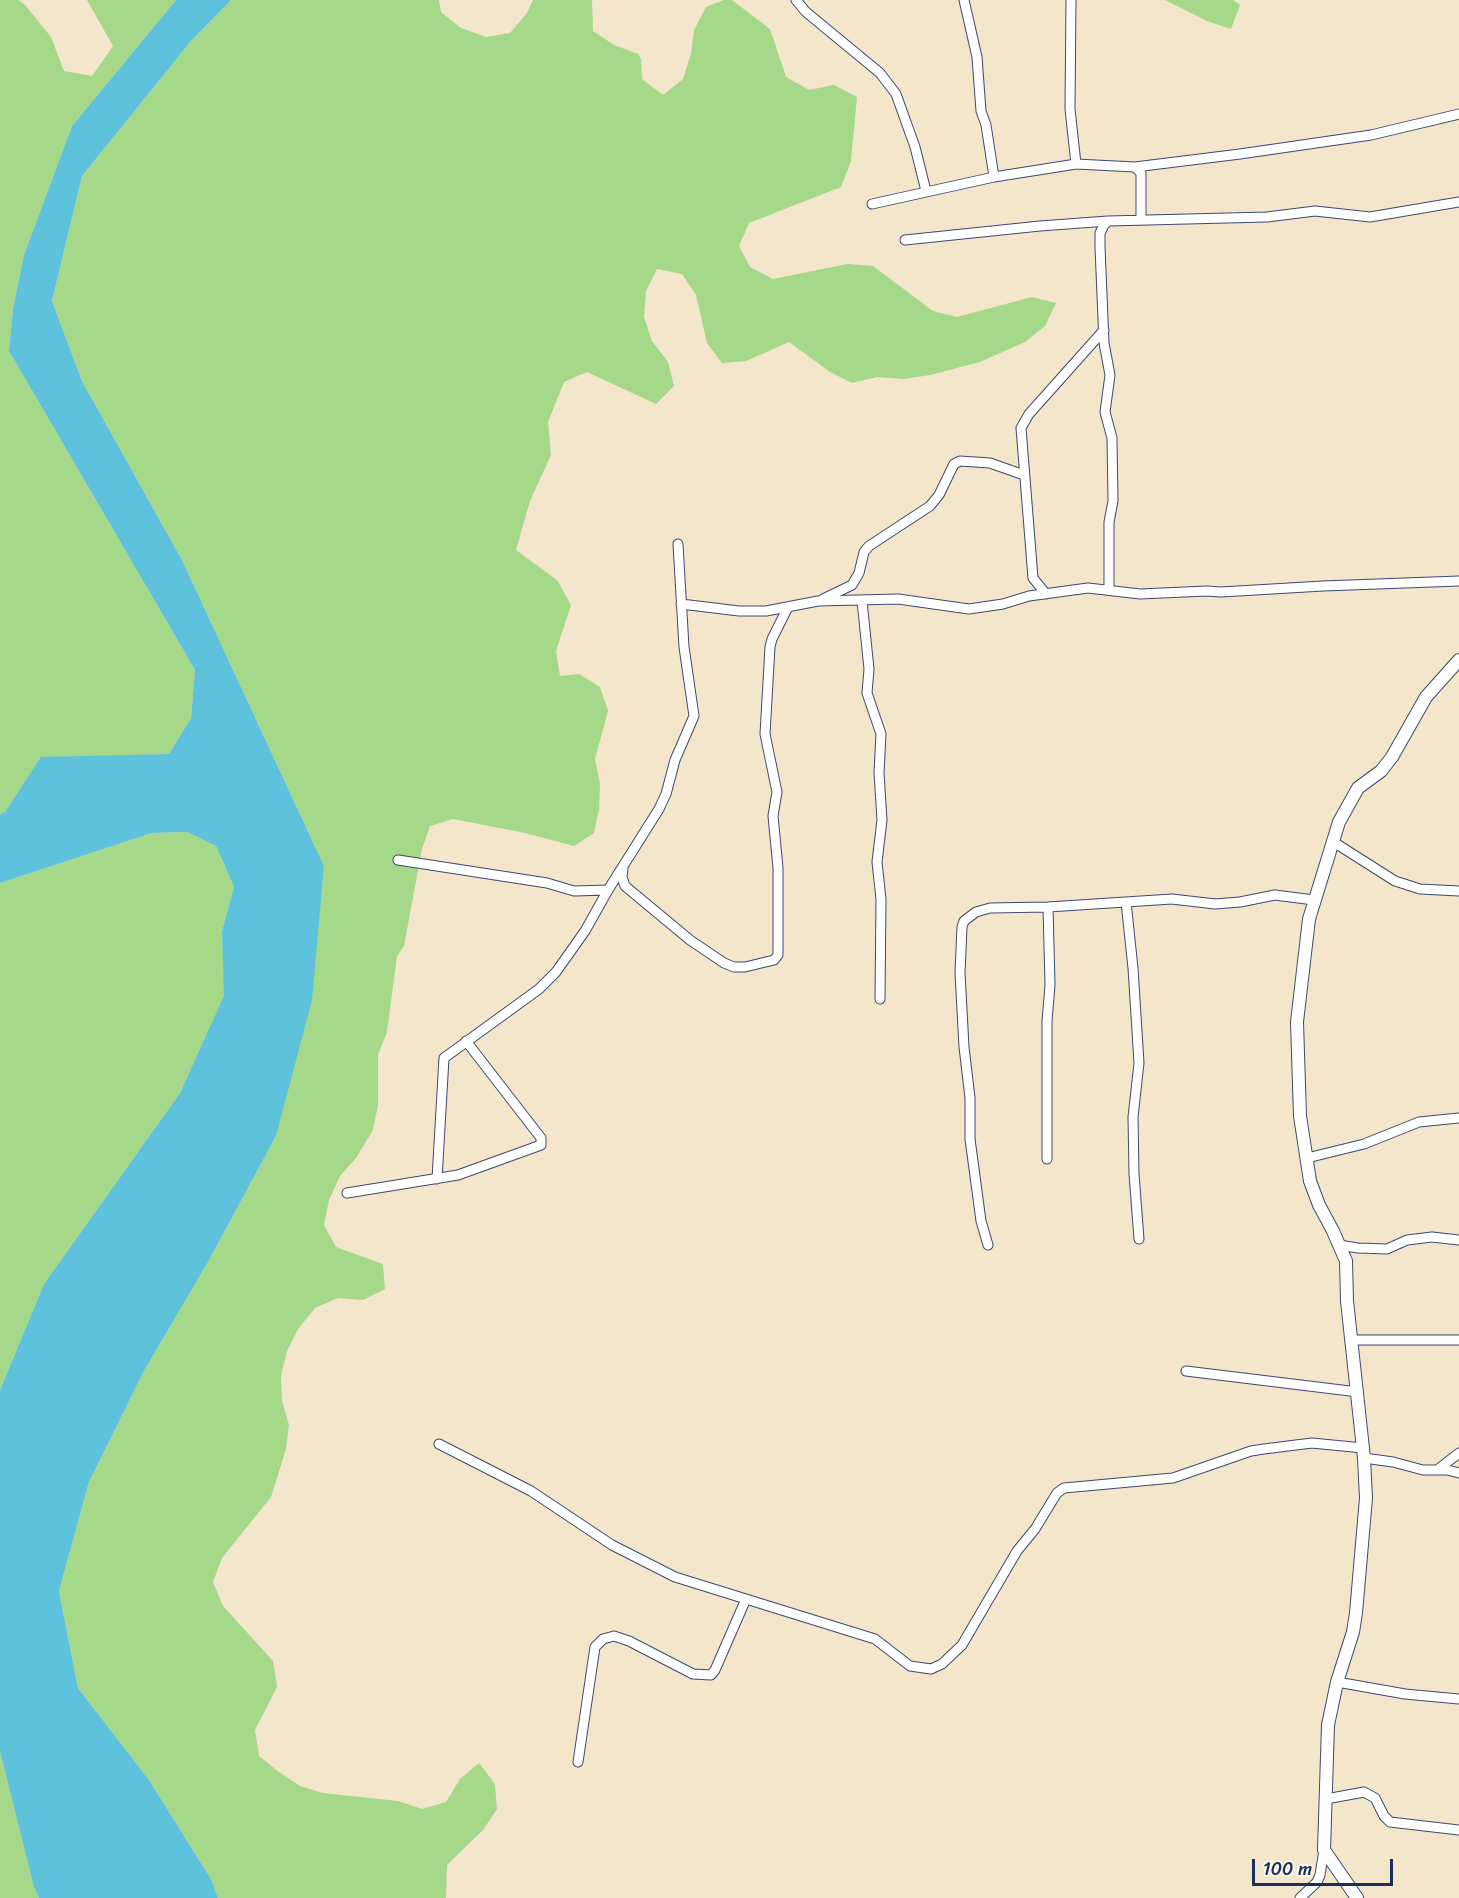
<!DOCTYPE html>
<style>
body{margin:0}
#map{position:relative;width:1459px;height:1898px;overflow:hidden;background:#f3e6cb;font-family:Sriracha,sans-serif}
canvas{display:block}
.scale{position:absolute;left:1252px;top:1859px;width:141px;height:27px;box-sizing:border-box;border:3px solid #1b2f5e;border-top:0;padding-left:8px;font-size:18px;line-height:21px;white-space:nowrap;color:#1b2f5e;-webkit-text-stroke:4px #fcf5e5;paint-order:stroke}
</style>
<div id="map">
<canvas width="1459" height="1898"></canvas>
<div class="scale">100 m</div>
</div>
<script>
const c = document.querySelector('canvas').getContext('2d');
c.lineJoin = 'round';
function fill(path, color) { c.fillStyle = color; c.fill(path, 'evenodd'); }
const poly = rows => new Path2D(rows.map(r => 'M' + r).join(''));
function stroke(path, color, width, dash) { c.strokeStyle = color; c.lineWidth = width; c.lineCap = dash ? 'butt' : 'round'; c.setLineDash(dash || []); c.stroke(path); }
const green = poly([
 [0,0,18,0,25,5,51,37,64,71,92,76,113,46,87,0,176,0,72,126,24,255,13,309,9,351,195,670,191,718,169,754,41,758,5,812,0,814],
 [231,0,439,0,441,12,461,28,486,37,510,33,527,13,533,0,592,0,593,31,614,45,638,54,641,59,642,79,663,95,683,79,691,54,694,30,706,7,724,0,732,0,770,29,786,77,809,90,834,85,857,97,851,161,841,187,749,223,739,246,750,267,773,279,847,264,873,266,933,311,957,317,1032,297,1056,303,1045,326,1025,342,980,362,930,375,904,379,877,377,852,383,830,372,789,342,746,361,722,363,707,343,696,295,682,274,657,269,646,291,644,317,652,341,668,362,674,386,656,404,587,372,564,382,548,422,551,455,530,501,516,550,557,580,571,605,556,651,560,676,579,674,600,687,608,711,595,759,600,784,599,809,594,833,574,846,525,833,453,819,430,826,422,849,404,946,397,956,387,1032,378,1055,378,1105,373,1130,356,1158,340,1176,329,1200,324,1225,336,1247,383,1264,385,1289,363,1300,338,1298,315,1308,298,1329,287,1351,281,1375,282,1401,289,1425,286,1449,271,1497,222,1558,213,1582,223,1606,273,1661,277,1687,255,1730,259,1756,279,1772,300,1786,323,1793,398,1801,422,1809,446,1802,460,1779,479,1763,495,1784,497,1809,483,1830,447,1865,446,1898,218,1898,211,1879,149,1780,78,1688,59,1591,89,1482,144,1371,208,1262,276,1136,324,866,182,560,82,381,52,301,82,176,191,41],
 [1165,0,1233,0,1240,5,1231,29,1207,21],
 [188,832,216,846,234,887,222,931,225,996,180,1093,44,1284,0,1390,0,883,152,833],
 [0,1751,34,1887,39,1898,0,1898]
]);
const water = poly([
 [176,0,231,0,191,41,82,176,52,301,82,381,182,560,324,866,312,1000,276,1136,208,1262,144,1371,89,1482,59,1591,78,1688,149,1780,211,1879,218,1898,39,1898,34,1887,0,1751,0,1390,44,1284,180,1093,224,996,222,931,234,887,216,846,187,832,152,833,0,883,0,814,5,812,41,757,169,754,191,718,195,670,9,351,13,309,24,255,72,126]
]);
const minor = poly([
 [796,0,806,12,880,73,896,94,915,147,926,191],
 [964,0,977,57,981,111,986,125,994,177],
 [1071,0,1070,109,1076,164],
 [1135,167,1141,173,1141,220],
 [872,204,994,177,1076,164,1135,167,1240,154,1371,135,1459,114],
 [1108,221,1104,225,1100,233,1100,247,1104,343,1110,375,1105,412,1112,438,1113,501,1109,522,1109,589],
 [905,240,1040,226,1108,221,1267,217,1315,211,1370,217,1459,202],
 [1046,594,1033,578,1021,428,1029,414,1104,330],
 [823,599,852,585,859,573,864,552,869,546,930,506,939,495,954,464,960,461,990,463,1024,475],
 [862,601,869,669,867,693,881,734,879,773,882,820,877,862,881,899,880,999],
 [681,604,739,611,766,611,818,601,898,599,969,609,1003,604,1029,596,1088,588,1140,594,1207,591,1221,592,1323,586,1459,581],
 [1332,841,1395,881,1420,889,1459,891],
 [398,860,547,883,574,891,608,890],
 [623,869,622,877,625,886,690,940,724,963,734,967,745,967,774,960,778,955,778,868,773,816,777,792,765,734,770,647,772,639,788,607],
 [1126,902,1133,968,1139,1063,1133,1117,1134,1174,1139,1239],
 [1307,1158,1364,1144,1419,1122,1459,1118],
 [1047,1159,1047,1021,1050,985,1048,907],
 [437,1179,444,1058,539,989,556,972,585,931,608,890,659,809,666,794,675,760,694,716,684,647,678,544],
 [347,1193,458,1175,541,1145,541,1138,466,1041],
 [988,1245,981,1221,970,1139,970,1098,964,1047,960,973,962,927,964,921,976,912,990,908,1048,907,1172,899,1215,904,1240,902,1275,895,1314,900],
 [1339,1245,1358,1248,1387,1249,1407,1240,1432,1237,1459,1240],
 [1352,1340,1459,1340],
 [1186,1371,1358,1392],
 [439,1444,531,1491,612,1545,675,1577,875,1639,910,1666,931,1669,942,1664,962,1645,1017,1551,1035,1529,1057,1493,1064,1488,1173,1478,1251,1451,1264,1449,1312,1443,1363,1448],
 [1364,1458,1393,1462,1423,1470,1447,1470,1459,1473],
 [1437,1470,1459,1453],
 [1337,1682,1405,1694,1459,1699],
 [578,1762,595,1647,603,1639,614,1636,629,1641,693,1674,711,1675,715,1670,746,1599],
 [1326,1799,1364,1792,1375,1798,1384,1816,1390,1822,1459,1830],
 [1300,1898,1317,1882,1320,1875,1324,1850]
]);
const major = poly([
 [1357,1898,1324,1850,1328,1725,1337,1682,1353,1632,1356,1613,1366,1498,1364,1458,1347,1301,1346,1261,1333,1231,1319,1205,1310,1181,1300,1116,1297,1022,1309,919,1339,822,1358,788,1381,771,1392,757,1426,697,1459,660]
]);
fill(green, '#a5d888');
fill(water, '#5ec2dc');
stroke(minor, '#3b4a6e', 11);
stroke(major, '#3b4a6e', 14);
stroke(minor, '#fff', 9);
stroke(major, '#fff', 12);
</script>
